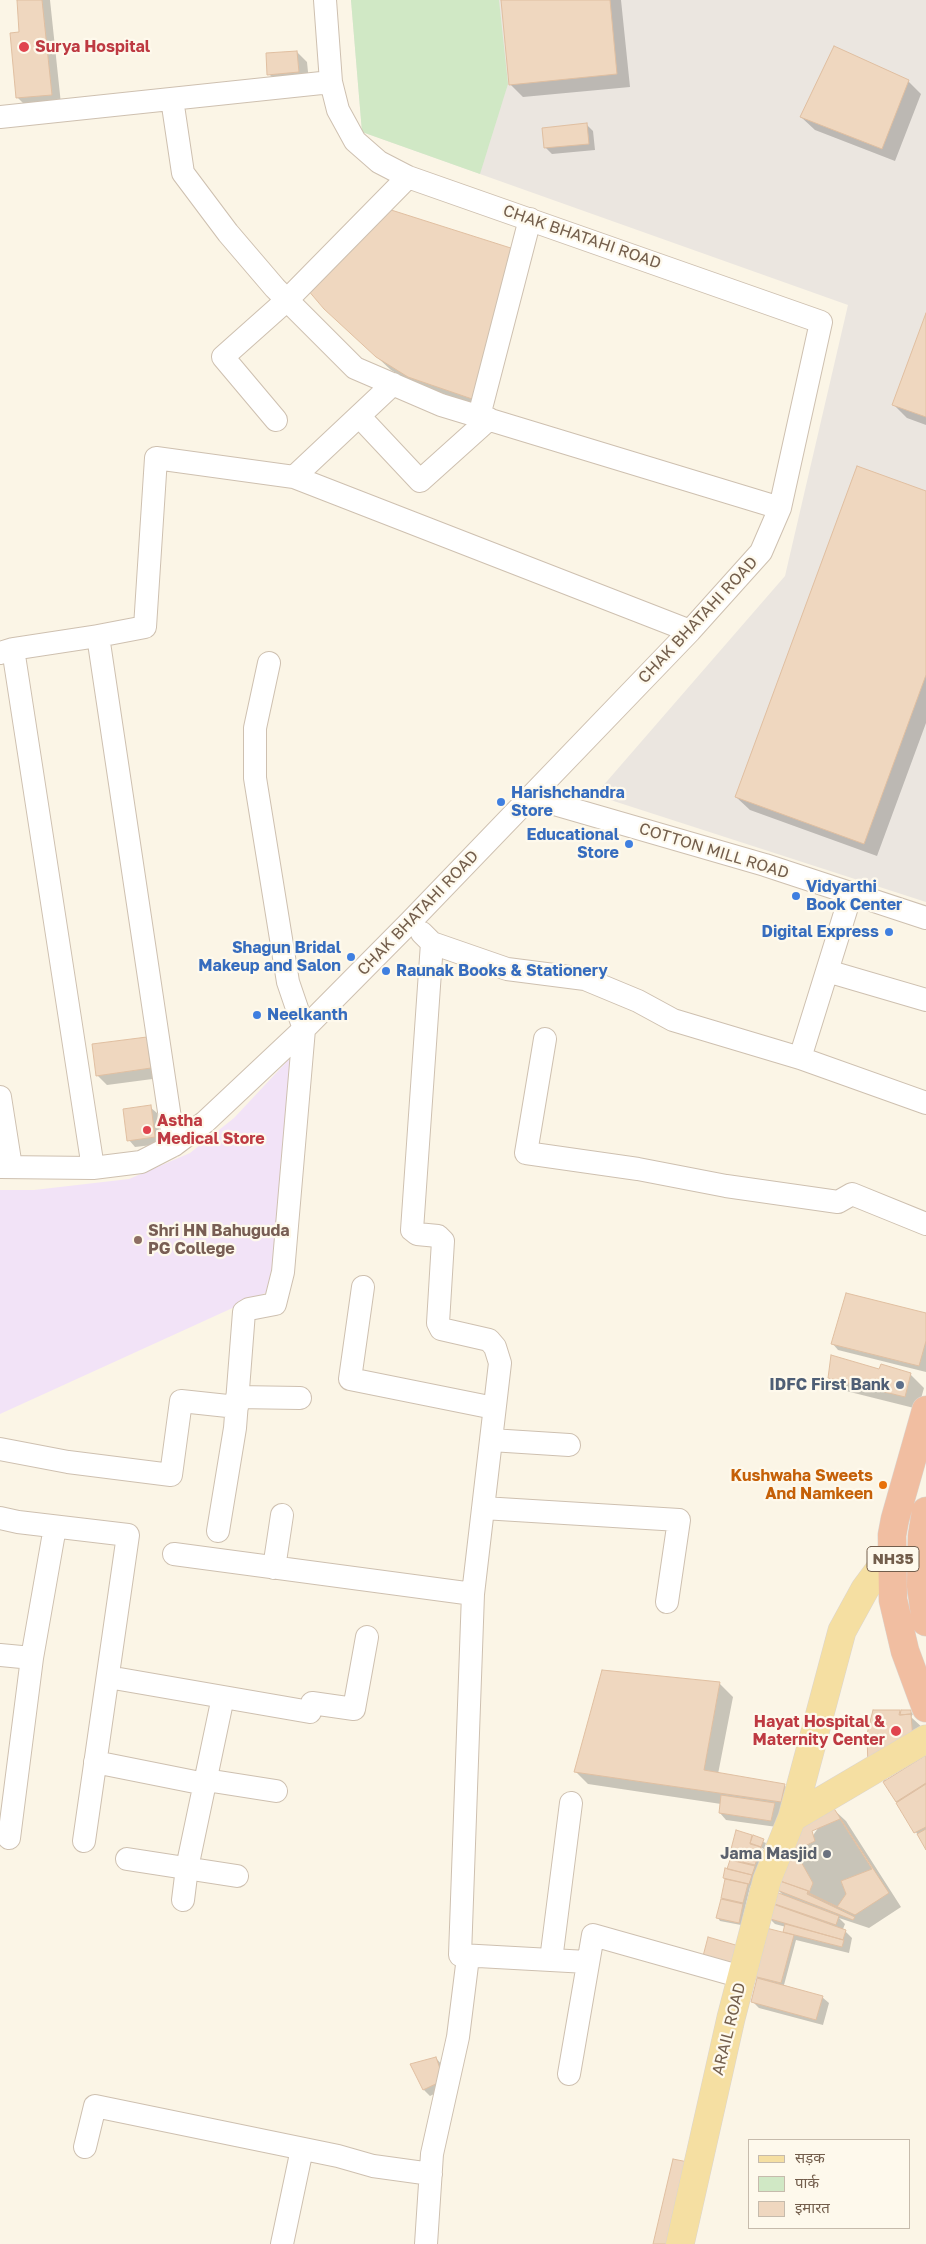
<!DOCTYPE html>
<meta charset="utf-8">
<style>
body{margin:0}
#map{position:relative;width:926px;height:2244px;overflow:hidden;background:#fbf5e6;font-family:"Golos Text","Noto Sans Devanagari",sans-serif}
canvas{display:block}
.legend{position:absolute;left:748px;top:2139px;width:162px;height:90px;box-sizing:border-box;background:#fef9ec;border:1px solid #c6bbac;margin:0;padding:6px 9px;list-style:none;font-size:15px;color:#735e4c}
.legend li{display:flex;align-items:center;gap:10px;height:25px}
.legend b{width:25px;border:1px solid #c6bbac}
</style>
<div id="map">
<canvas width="926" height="2244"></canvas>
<ul class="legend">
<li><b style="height:6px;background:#f5dfa2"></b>सड़क</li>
<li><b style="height:14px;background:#d0e8c5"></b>पार्क</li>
<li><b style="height:14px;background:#efd7bf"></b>इमारत</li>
</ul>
</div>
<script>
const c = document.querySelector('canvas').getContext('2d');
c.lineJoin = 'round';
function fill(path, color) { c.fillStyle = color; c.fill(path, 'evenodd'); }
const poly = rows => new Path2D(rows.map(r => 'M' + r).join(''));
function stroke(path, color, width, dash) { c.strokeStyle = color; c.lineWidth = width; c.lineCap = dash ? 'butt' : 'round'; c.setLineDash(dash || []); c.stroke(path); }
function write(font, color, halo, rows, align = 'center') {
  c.font = font + ' "Golos Text",sans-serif'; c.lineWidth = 4.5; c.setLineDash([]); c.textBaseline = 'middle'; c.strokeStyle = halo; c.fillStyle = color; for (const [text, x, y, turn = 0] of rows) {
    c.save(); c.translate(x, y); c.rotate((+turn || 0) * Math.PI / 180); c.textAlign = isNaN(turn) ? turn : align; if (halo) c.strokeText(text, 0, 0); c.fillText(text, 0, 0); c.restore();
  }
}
const industrial = poly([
 [351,0,926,0,926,902,595,795,785,576,848,305,362,132]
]);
const education = poly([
 [292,1056,272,1290,0,1414,0,1190,34,1190,129,1179,190,1153,234,1118]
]);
const green = poly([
 [351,0,499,0,508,84,480,174,362,132]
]);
const shadow = poly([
 [18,0,50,0,61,104,27,107,17,97,20,34],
 [502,0,621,0,630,87,523,97,510,84],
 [297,52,307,62,309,82,279,84,269,74],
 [908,81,921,94,895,161,815,130,801,117],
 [587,125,593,131,595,150,552,154,545,147],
 [389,211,491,413,423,390,391,370,339,322],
 [926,317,926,425,907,418,894,405],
 [926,492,926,723,877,856,750,810,736,797],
 [156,1049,160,1078,107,1085,97,1075],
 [150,1107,157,1113,161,1144,135,1147,129,1140],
 [926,1314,926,1372,838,1350,832,1343],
 [880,1370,910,1374,924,1388,918,1409,842,1390,829,1377],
 [603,1671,720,1684,733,1697,718,1774,784,1785,797,1798,777,1827,726,1820,720,1813,721,1804,588,1784,575,1771],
 [900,1711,902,1713,910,1711,913,1714,911,1717,924,1729,885,1779,887,1781,926,1757,926,1848,883,1780],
 [832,1808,846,1821,901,1907,869,1928,839,1918,845,1924,843,1929,852,1938,849,1953,796,1940,784,1985,822,1997,829,2003,823,2025,759,2008,752,2001,758,1978,754,1975,788,1935,785,1932,786,1927,775,1924,769,1918,779,1908,774,1902,784,1896,778,1890,787,1885,782,1880],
 [737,1832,766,1843,764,1849,760,1847,767,1854,750,1887,741,1925,720,1921,718,1918,726,1880,724,1877,729,1868],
 [436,2058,442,2065,450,2086,430,2096,424,2090,411,2065]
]);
const building = poly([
 [17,0,42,0,52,95,16,98,10,33,19,32,17,0],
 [501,0,610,0,617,74,509,85,501,0],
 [834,46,909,80,882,149,800,117,834,46],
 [297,51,299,72,267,75,266,53,297,51],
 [587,123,589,144,544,148,542,128,587,123],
 [388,209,517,250,478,401,408,377,376,357,324,309,307,289,388,209],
 [926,313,926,417,892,405,926,313],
 [857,466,926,491,926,675,864,844,735,797,857,466],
 [147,1037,151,1068,96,1076,92,1044,147,1037],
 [151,1105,155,1137,127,1141,123,1109,151,1105],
 [846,1293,926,1313,926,1341,919,1366,831,1344,846,1293],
 [831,1355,879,1369,881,1364,911,1373,905,1397,828,1378,831,1355],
 [602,1670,720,1682,704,1770,785,1784,781,1802,574,1772,602,1670],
 [873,1710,900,1710,899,1715,911,1714,913,1740,868,1769,867,1734,873,1710],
 [901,1710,911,1710,911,1714,900,1715,901,1710],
 [926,1755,926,1783,896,1802,883,1782,926,1755],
 [926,1784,926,1827,914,1833,896,1803,926,1784],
 [721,1795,775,1803,771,1821,719,1813,721,1795],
 [833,1807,889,1893,855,1915,808,1893,809,1891,780,1881,800,1828,833,1807],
 [840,1819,872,1869,841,1881,846,1894,837,1907,809,1893,813,1883,795,1851,815,1841,812,1831,840,1819],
 [926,1829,926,1850,917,1834,926,1829],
 [736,1830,752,1835,750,1844,761,1847,758,1856,731,1849,736,1830],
 [753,1835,764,1839,761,1847,750,1843,753,1835],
 [731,1850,758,1856,755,1865,729,1859,731,1850],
 [730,1860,755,1866,752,1875,727,1869,730,1860],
 [725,1868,752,1875,749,1884,723,1878,725,1868],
 [725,1879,748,1884,743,1903,721,1898,725,1879],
 [780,1881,808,1891,807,1894,855,1917,853,1920,777,1890,780,1881],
 [776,1892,839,1916,836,1925,772,1903,776,1892],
 [721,1899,743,1904,739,1923,716,1918,721,1899],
 [773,1904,846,1930,843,1940,767,1918,773,1904],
 [785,1924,844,1940,842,1947,783,1932,785,1924],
 [766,1928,794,1935,781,1983,753,1976,766,1928],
 [708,1937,739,1946,733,1968,702,1960,708,1937],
 [757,1978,823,1996,816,2020,751,2002,757,1978],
 [436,2057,444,2080,423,2090,410,2064,436,2057],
 [673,2159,688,2162,669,2244,653,2244,673,2159]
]);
const minor = poly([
 [172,99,183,173,228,233,275,288,355,368,441,405,780,508],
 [0,117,331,82],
 [359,416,420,481,489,419],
 [479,416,530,219],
 [276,420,223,357,287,300,408,177],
 [294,477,393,384],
 [98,636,145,627,156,458,294,477,690,631],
 [13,649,93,1168],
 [0,653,13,649,98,636,174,1145],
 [530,797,765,865,926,918],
 [422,933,432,943,507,969,585,979,638,1001,673,1020,800,1058,926,1103],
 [432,943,412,1230,417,1234,438,1236,443,1241,438,1323,441,1329,489,1340,495,1347,500,1363,473,1594,460,1955,587,1962],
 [827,971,926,1000],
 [545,1039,526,1153,638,1169,726,1186,838,1202,852,1194,926,1224],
 [800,1058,851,894],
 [0,1097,11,1167],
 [0,1167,93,1168,141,1162,174,1145,205,1122,304,1029,410,922,690,631,761,552,780,508,821,322,408,177,379,162,355,141,338,110,331,82,325,0],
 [363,1287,350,1379,494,1408],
 [237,1397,300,1398],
 [491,1440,569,1445],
 [0,1449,68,1462,171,1475,181,1401,237,1407],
 [483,1508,679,1520,667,1602],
 [0,1518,18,1522,128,1535,84,1841],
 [218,1531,235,1428,244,1312,249,1309,275,1304,283,1272,304,1029,288,982,255,778,255,728,269,663],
 [174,1554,473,1594],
 [274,1568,282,1515],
 [0,1655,32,1658,55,1527],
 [108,1677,310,1712,312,1703,354,1709,367,1637],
 [95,1762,205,1784],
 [206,1780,276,1791],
 [9,1838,32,1658],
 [127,1859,237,1876],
 [183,1900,187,1868,223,1697],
 [551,1960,571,1803],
 [569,2074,593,1935,742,1977],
 [85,2147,95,2106,338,2156,373,2166,431,2174],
 [282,2244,302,2149],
 [426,2244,432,2154,458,2037,468,1957]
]);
const major = poly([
 [792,1818,926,1739],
 [680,2244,731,2018,767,1880,792,1818,842,1631,865,1589,893,1551]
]);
const highway = poly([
 [926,1410,895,1519,892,1535,893,1600,905,1651,926,1708],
 [926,1511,922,1536,921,1586,926,1622]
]);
const markers = [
 [24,47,6,"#e0444e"],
 [501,802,5,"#3f7fe0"],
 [629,844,5,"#3f7fe0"],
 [796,896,5,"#3f7fe0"],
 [889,932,5,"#3f7fe0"],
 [351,957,5,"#3f7fe0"],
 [386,971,5,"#3f7fe0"],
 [257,1015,5,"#3f7fe0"],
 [147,1130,5,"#e0444e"],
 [138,1240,5,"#8d6e63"],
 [900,1385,5,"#5c6f8a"],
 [883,1485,5,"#e8710a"],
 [896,1731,6,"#e0444e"],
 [827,1854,5,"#6b7280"]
];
const shields = [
 [893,1559,52]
];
const shieldNames = [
 ["NH35",893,1559]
];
const healthNames = [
 ["Surya Hospital",35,47],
 ["Astha",157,1121],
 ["Medical Store",157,1139],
 ["Hayat Hospital &",885,1722,"right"],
 ["Maternity Center",885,1740,"right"]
];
const streetNames = [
 ["CHAK BHATAHI ROAD",582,237,19],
 ["CHAK BHATAHI ROAD",698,620,-47],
 ["COTTON MILL ROAD",714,851,17],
 ["CHAK BHATAHI ROAD",418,913,-46],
 ["ARAIL ROAD",729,2029,-76]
];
const shopNames = [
 ["Harishchandra",511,793],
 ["Store",511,811],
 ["Educational",619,835,"right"],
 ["Store",619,853,"right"],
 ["Vidyarthi",806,887],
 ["Book Center",806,905],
 ["Digital Express",879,932,"right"],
 ["Shagun Bridal",341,948,"right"],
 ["Makeup and Salon",341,966,"right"],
 ["Raunak Books & Stationery",396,971],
 ["Neelkanth",267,1015]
];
const educationNames = [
 ["Shri HN Bahuguda",148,1231],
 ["PG College",148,1249]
];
const serviceNames = [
 ["IDFC First Bank",890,1385]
];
const foodNames = [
 ["Kushwaha Sweets",873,1476],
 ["And Namkeen",873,1494]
];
const worshipNames = [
 ["Jama Masjid",817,1854]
];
fill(industrial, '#ebe6e0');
fill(education, '#f2e3f7');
fill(green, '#d0e8c5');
fill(shadow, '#0003');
fill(building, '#efd7bf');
stroke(building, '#e0bfa1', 1);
stroke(minor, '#cec0b0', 24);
stroke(major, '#dbd5d0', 29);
stroke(highway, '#dbd5d0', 29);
stroke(minor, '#fff', 22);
stroke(major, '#f5dfa2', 28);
stroke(highway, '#f1bea1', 28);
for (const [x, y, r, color] of markers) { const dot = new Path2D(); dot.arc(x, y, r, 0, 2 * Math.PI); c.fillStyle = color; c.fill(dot); stroke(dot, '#fef9ec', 2); }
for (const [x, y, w] of shields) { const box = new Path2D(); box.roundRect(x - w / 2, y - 12.5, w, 25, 4); c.fillStyle = '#fef9ec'; c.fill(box); stroke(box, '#735e4c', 1); }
write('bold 15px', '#735e4c', null, shieldNames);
write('bold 16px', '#be3a42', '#fef9ec', healthNames, 'left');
write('16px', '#735e4c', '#fef9ec', streetNames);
write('bold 16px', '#366cbe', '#fef9ec', shopNames, 'left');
write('bold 16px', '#785e54', '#fef9ec', educationNames, 'left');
write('bold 16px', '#4e5e75', '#fef9ec', serviceNames, 'right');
write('bold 16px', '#c56008', '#fef9ec', foodNames, 'right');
write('bold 16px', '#5b616d', '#fef9ec', worshipNames, 'right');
</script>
